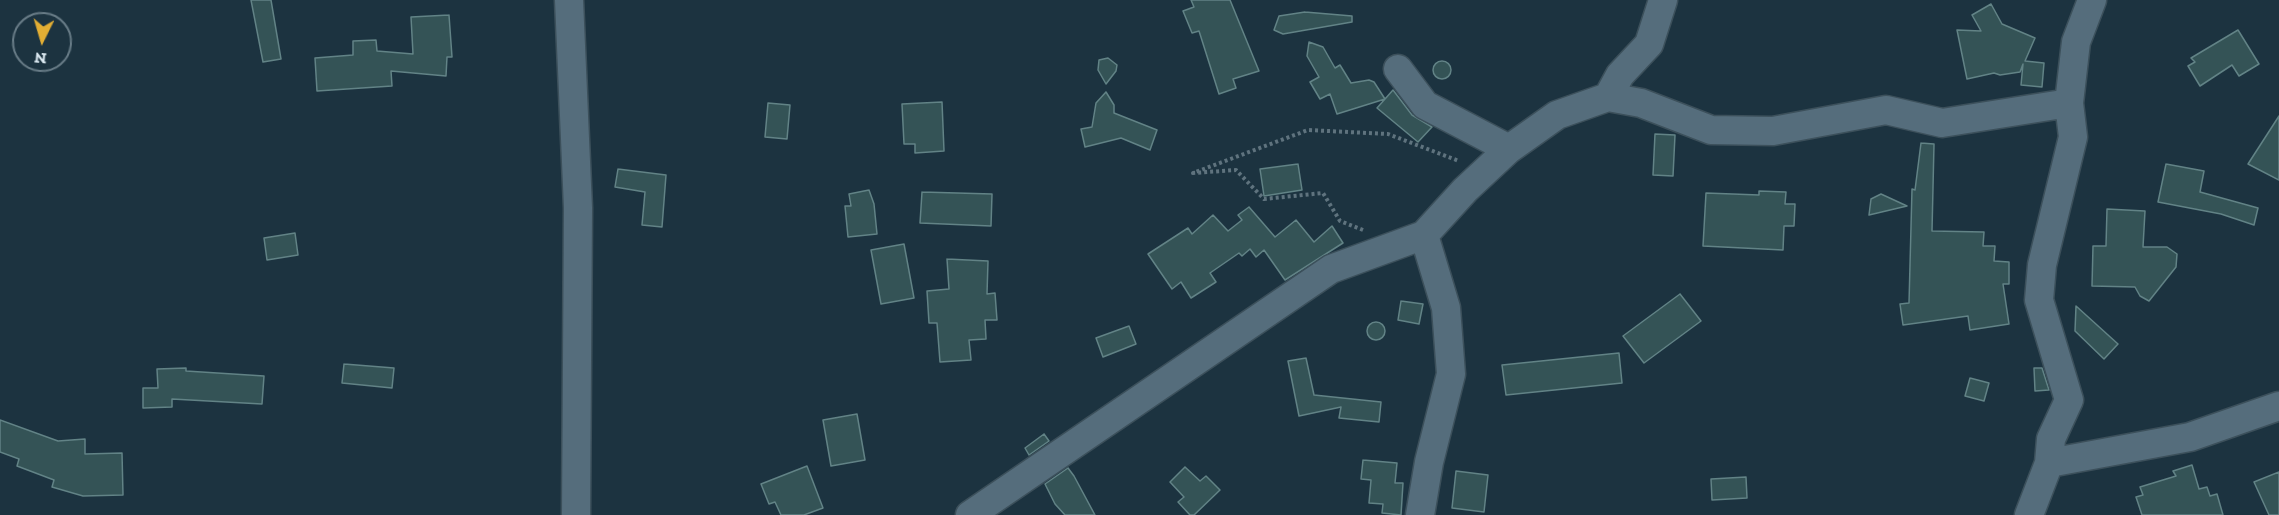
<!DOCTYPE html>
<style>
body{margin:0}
#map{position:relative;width:2279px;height:515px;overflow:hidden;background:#1c3340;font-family:"Zilla Slab",serif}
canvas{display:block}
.north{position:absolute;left:12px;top:12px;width:60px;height:60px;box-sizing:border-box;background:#1c3340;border:2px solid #687c87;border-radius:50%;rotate:185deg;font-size:16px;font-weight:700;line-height:24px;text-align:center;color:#dbe9f1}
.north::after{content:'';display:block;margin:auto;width:21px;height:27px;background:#e2ae34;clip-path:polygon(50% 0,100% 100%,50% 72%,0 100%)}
</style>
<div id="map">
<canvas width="2279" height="515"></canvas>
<div class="north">N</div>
</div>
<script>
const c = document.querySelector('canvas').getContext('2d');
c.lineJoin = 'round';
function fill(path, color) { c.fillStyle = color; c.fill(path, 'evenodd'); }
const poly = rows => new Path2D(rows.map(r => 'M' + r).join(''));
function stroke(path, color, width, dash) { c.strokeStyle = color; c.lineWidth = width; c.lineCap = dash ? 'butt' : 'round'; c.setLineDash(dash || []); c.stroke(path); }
const building = poly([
 [251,0,271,0,281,59,263,62,251,0],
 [1191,0,1230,0,1259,71,1233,79,1236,88,1219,94,1199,31,1192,33,1183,11,1194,7,1191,0],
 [1991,4,2002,24,2035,38,2025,61,2044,63,2042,87,2021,85,2023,64,2020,72,2000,75,1994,73,1967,79,1957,30,1981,31,1972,15,1991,4],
 [1305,12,1352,16,1352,22,1283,34,1274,30,1279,16,1305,12],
 [449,15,452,57,447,57,446,76,391,71,392,86,317,91,315,58,353,55,353,41,376,40,377,51,413,54,411,17,449,15],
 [2238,30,2259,64,2239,76,2232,65,2200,86,2188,66,2195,62,2191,58,2238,30],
 [1309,42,1323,47,1335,68,1340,65,1351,83,1369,80,1374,82,1385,99,1393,90,1412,115,1432,127,1418,142,1377,108,1385,99,1337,114,1330,94,1320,99,1310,82,1319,77,1307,56,1309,42],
 [1108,58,1117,65,1116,71,1106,84,1098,70,1099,60,1108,58],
 '1433 70a9 9 0 1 1 18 0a9 9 0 1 1-18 0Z',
 [1106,92,1114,105,1114,113,1157,130,1150,150,1121,138,1085,147,1081,129,1092,127,1096,103,1106,92],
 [942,102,944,151,915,153,915,144,904,144,902,104,942,102],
 [768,103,790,105,787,139,765,137,768,103],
 [2279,116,2279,180,2248,164,2279,116],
 [1655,134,1675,135,1673,176,1653,175,1655,134],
 [1921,143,1934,144,1932,231,1984,232,1983,246,1995,246,1994,261,2009,262,2009,284,2003,284,2009,324,1970,330,1968,316,1903,325,1900,304,1909,303,1912,189,1915,190,1921,143],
 [1298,164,1302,190,1264,196,1260,169,1298,164],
 [2166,164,2204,171,2200,192,2258,208,2254,225,2221,214,2158,202,2166,164],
 [618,169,666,175,662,227,642,225,645,192,615,187,618,169],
 [869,190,874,204,877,234,848,237,845,206,851,206,849,194,869,190],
 [1759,191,1786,192,1785,204,1795,204,1794,226,1784,226,1783,250,1703,246,1706,193,1759,195,1759,191],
 [922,192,992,194,991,226,920,223,922,192],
 [1881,194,1907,206,1869,215,1871,199,1881,194],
 [1249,207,1275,237,1296,220,1314,242,1332,226,1343,243,1285,280,1264,250,1256,257,1250,249,1242,256,1239,253,1210,273,1216,282,1191,298,1181,282,1172,289,1148,254,1188,228,1192,234,1213,215,1228,231,1242,220,1238,215,1249,207],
 [2107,209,2145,211,2143,247,2167,247,2177,254,2176,267,2149,301,2140,296,2135,287,2092,286,2093,246,2106,246,2107,209],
 [295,233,298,255,267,260,264,238,295,233],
 [904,244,914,298,881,304,871,250,904,244],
 [947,259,988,261,987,294,995,293,997,320,985,320,986,339,969,340,971,360,940,362,937,323,929,323,927,291,949,289,947,259],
 [1680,294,1701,321,1644,363,1623,336,1680,294],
 [1401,301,1423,304,1419,324,1398,320,1401,301],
 [2076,306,2118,344,2104,359,2075,331,2076,306],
 '1367 331a9 9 0 1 1 18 0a9 9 0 1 1-18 0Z',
 [1129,326,1136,344,1103,357,1096,338,1129,326],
 [1619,353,1622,383,1506,395,1502,365,1619,353],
 [1306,358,1314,395,1381,402,1379,422,1339,418,1341,407,1299,416,1288,361,1306,358],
 [344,364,394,368,392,388,342,383,344,364],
 [186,368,186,371,264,376,262,404,172,399,172,407,143,408,143,388,158,388,157,369,186,368],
 [2034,368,2042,368,2049,390,2035,391,2034,368],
 [1970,378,1989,383,1984,401,1965,396,1970,378],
 [857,414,865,460,831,466,823,420,857,414],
 [0,420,58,441,85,439,85,454,122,453,123,495,83,496,52,487,54,480,17,466,19,459,0,452,0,420],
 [1044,434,1049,441,1029,455,1025,448,1044,434],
 [1363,460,1397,463,1395,483,1403,483,1401,515,1382,513,1383,504,1369,503,1371,480,1361,479,1363,460],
 [2192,465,2199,489,2207,487,2210,496,2217,494,2223,515,2142,515,2136,497,2143,495,2140,487,2176,476,2173,471,2192,465],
 [807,466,823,508,804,515,781,515,775,502,769,504,761,484,807,466],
 [1185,467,1200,481,1206,476,1220,490,1194,515,1190,515,1178,502,1184,497,1170,482,1185,467],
 [1068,468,1074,476,1095,515,1065,515,1055,504,1045,484,1068,468],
 [1456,471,1488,475,1484,512,1452,508,1456,471],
 [2279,472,2279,515,2269,515,2254,482,2279,472],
 [1746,477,1747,498,1712,500,1711,479,1746,477]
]);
const path = poly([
 [1363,230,1340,221,1323,193,1264,199,1236,170,1193,173,1308,130,1388,134,1459,161]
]);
const minor = poly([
 [569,0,578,208,576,515],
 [1398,69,1425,105,1509,149],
 [1608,97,1620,75,1649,44,1663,0],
 [2049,463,2190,437,2279,406],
 [970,515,1331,269,1424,235,1465,190,1509,149,1557,115,1608,97,1641,103,1711,130,1773,131,1886,110,1942,123,2069,103],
 [1420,515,1429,462,1451,374,1446,308,1424,235],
 [2029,515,2049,463,2051,439,2069,400,2039,300,2042,265,2073,137,2069,103,2076,42,2092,0]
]);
fill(building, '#345356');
stroke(building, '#628386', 1.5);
stroke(minor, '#3c505b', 31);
stroke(path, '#5f737e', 4, [3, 3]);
stroke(minor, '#556d7c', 28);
</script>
